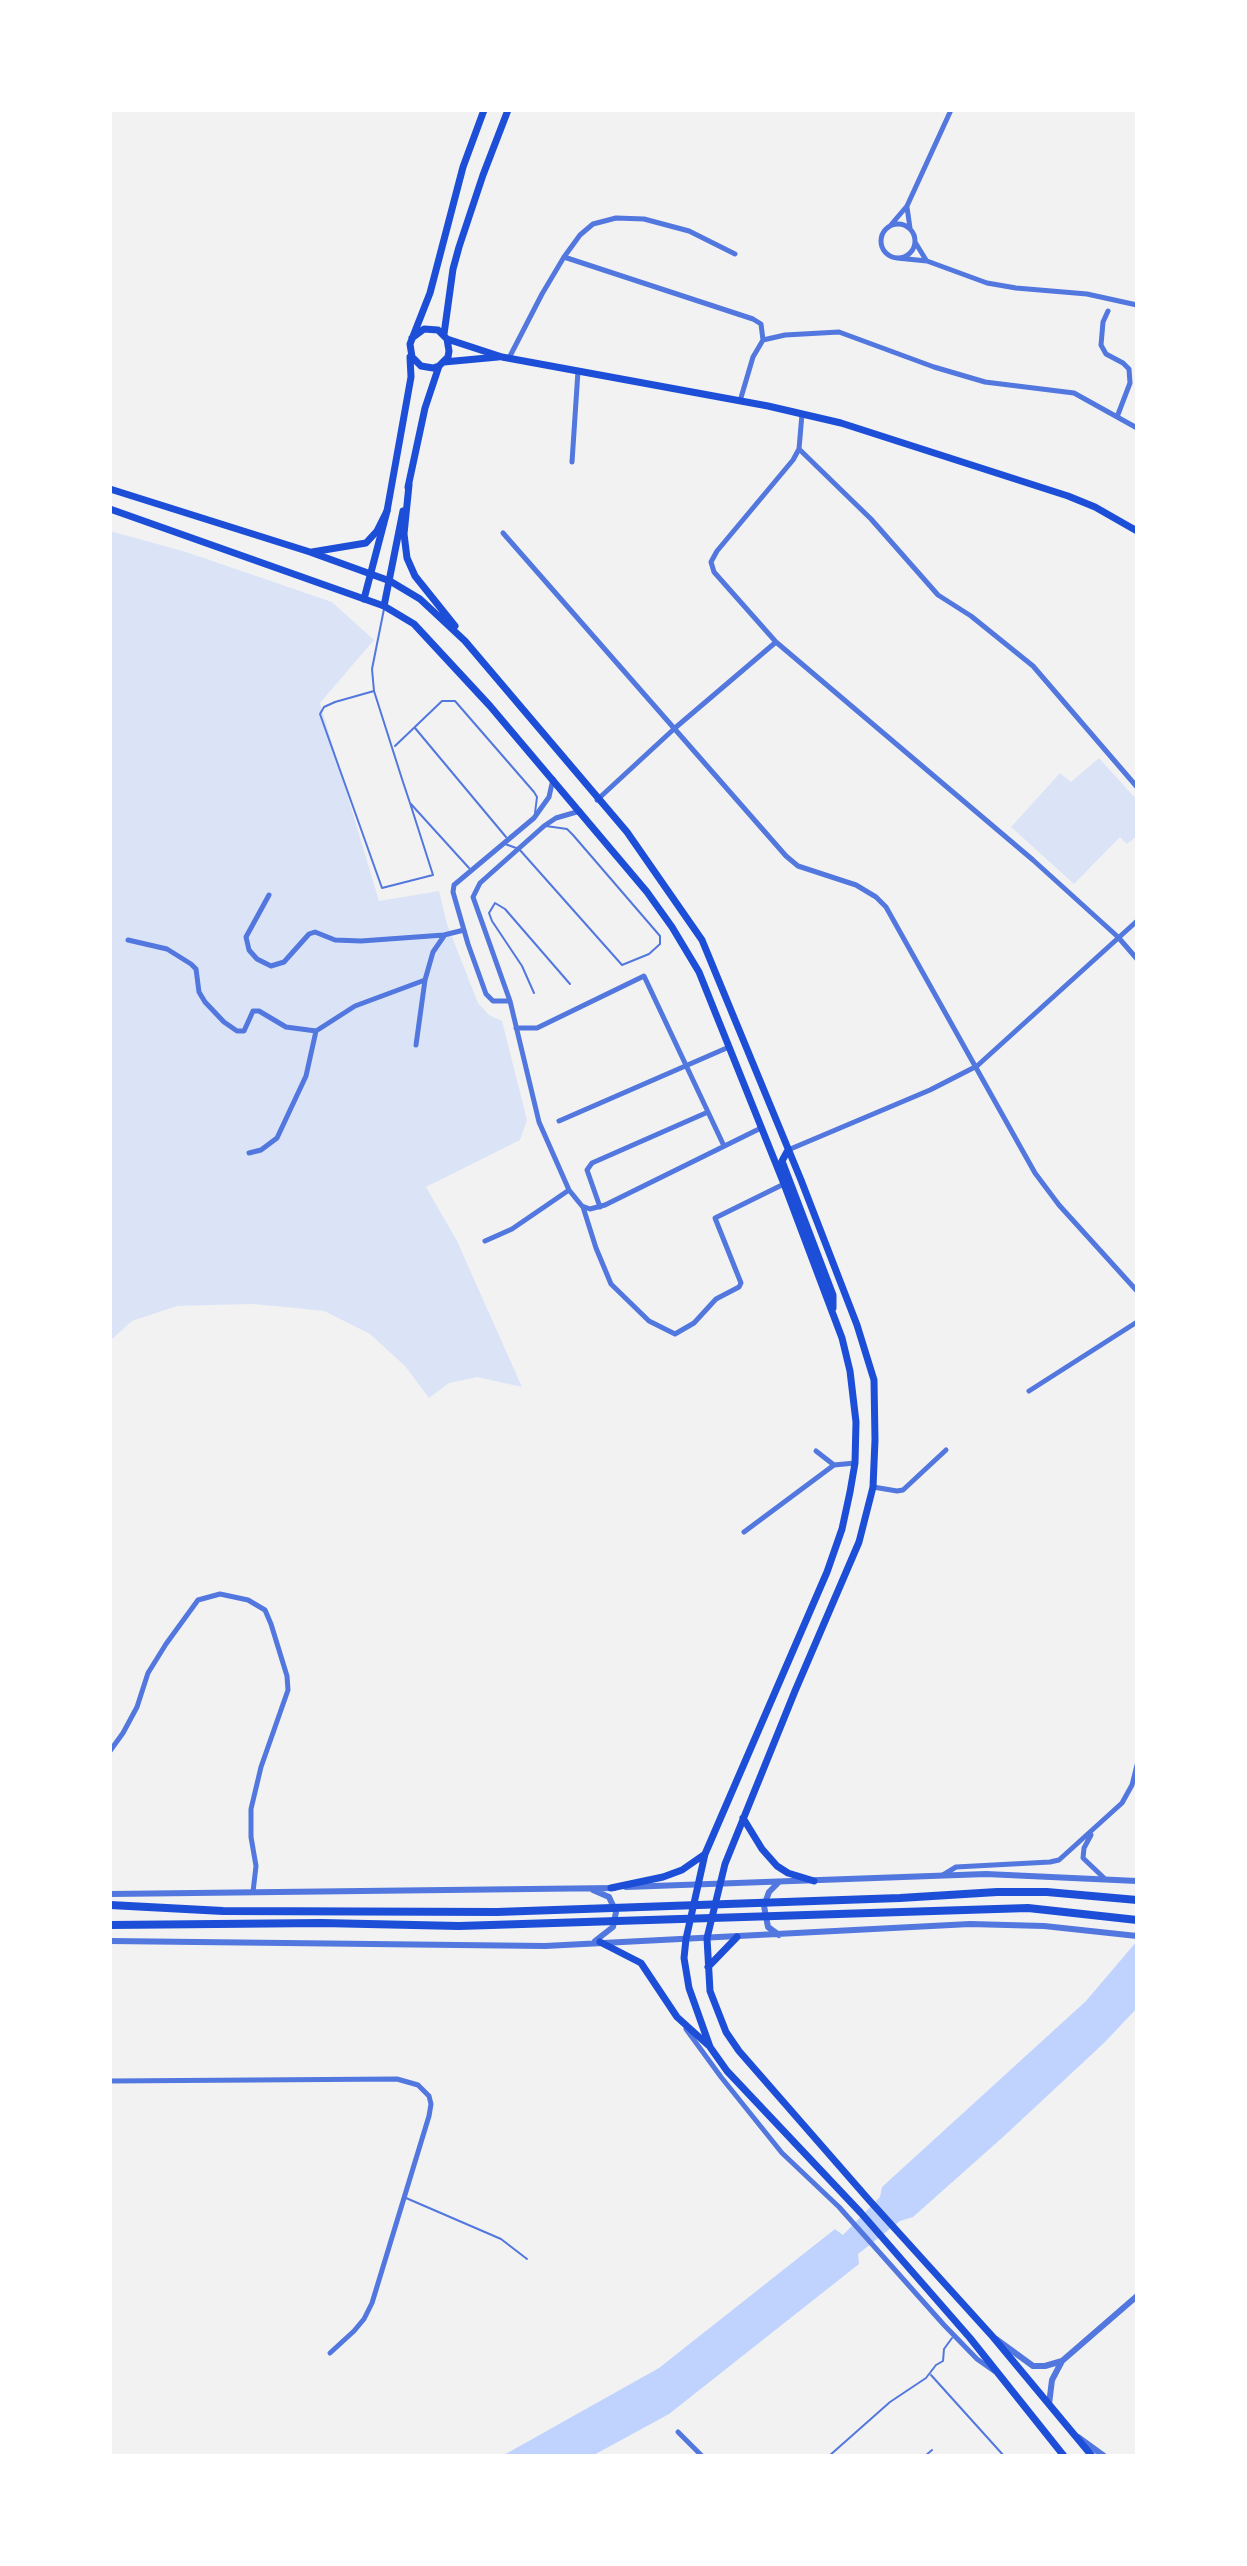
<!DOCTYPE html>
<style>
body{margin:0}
#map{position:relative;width:1247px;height:2566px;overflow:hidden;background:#f2f2f2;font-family:"Roboto Condensed",sans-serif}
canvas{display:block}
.frame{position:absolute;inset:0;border:112px solid #fff;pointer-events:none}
</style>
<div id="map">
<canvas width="1247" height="2566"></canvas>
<div class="frame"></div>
</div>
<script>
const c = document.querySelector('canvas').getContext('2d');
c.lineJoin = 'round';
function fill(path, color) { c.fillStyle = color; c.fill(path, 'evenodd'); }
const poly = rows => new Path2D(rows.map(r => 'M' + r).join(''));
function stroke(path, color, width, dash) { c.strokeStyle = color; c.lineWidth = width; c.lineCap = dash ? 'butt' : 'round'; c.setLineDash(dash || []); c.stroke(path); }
const green = poly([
 [110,531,186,552,332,602,374,640,320,703,379,901,439,891,447,924,478,1003,489,1015,502,1021,527,1120,520,1140,426,1187,457,1241,522,1387,477,1377,449,1383,429,1398,405,1366,370,1334,324,1311,286,1307,251,1304,177,1306,132,1321,110,1341],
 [1099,758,1137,800,1137,836,1127,844,1120,837,1074,884,1011,827,1060,773,1071,782]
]);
const water = poly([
 [1137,1941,1137,2008,1105,2042,1003,2137,913,2217,900,2221,858,2254,859,2264,669,2414,592,2456,502,2456,659,2368,835,2229,843,2235,880,2197,882,2187,1086,2001]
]);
const service = poly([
 [384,609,372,669,374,691,402,779,410,803,469,868],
 [374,691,335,702,324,707,320,714,382,888,433,875,410,803],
 [415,728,506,837],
 [395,746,442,701,455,701,534,792,537,797,535,813],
 [505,844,519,849,622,965,649,954,660,944,660,936,573,835,567,829,546,826],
 [534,993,522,966,492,921,489,913,495,903,505,909,570,984],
 [406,2198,501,2239,527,2259],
 [931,2375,1004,2456],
 [829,2456,890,2402,926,2378,936,2365,943,2361,944,2349,952,2338],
 [925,2456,932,2450]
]);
const minor = poly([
 [907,207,910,228],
 '881 241a17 17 0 1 1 34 0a17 17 0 1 1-34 0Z',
 [890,226,907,206,951,110],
 [915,242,926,260],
 [564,257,753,319,761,324,763,340],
 [897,258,927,261,987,283,1016,288,1087,294,1137,305],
 [1108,311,1103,322,1101,345,1106,354,1123,363,1129,369,1130,383,1117,417],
 [509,358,542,294,564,257,580,235,593,224,616,218,644,219,689,231,735,254],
 [740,401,753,357,763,340,785,335,839,332,934,367,985,382,1074,393,1137,428],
 [802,414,799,449,793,460,717,551,711,562,714,572,776,642,1033,860,1118,937,1137,959],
 [799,449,871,519,938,595,971,616,1033,666,1137,787],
 [572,462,578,371],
 [503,533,786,856,798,866,856,885,876,897,886,907,1035,1173,1059,1205,1137,1291],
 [597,800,675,728,776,642],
 [580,811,556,818,544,826,480,883,473,897,510,1001,539,1122,569,1190,582,1206,590,1209,605,1205,761,1128],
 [269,895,246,937,249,950,257,959,271,966,284,962,309,934,315,932,335,940,361,941,444,935,464,930],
 [128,940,167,949,191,964,196,969,199,992,205,1002,224,1022,237,1031,244,1031,253,1011,259,1011,286,1027,316,1031],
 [510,1001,493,1001,486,994,468,944,453,892,454,885,534,818,549,797,553,779],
 [516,1028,537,1028,644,976,724,1146],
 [416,1045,425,980,433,952,444,936],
 [559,1121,729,1047],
 [788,1150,930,1090,977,1066,1137,921],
 [249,1153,261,1150,277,1138,306,1076,316,1031,355,1006,425,980],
 [583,1207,596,1248,611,1284,649,1321,675,1334,694,1323,716,1299,739,1287,741,1283,715,1218,784,1184],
 [600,1207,587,1170,592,1163,708,1112],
 [485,1241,512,1229,569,1190],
 [1029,1391,1137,1322],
 [816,1451,834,1465,855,1463],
 [873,1487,897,1491,903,1490,946,1450],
 [744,1532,834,1465],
 [110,1751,123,1733,137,1707,148,1673,166,1644,198,1600,220,1594,248,1600,265,1610,271,1624,287,1676,288,1690,261,1767,251,1809,251,1837,256,1866,253,1892],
 [1091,1835,1084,1848,1083,1858,1104,1878],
 [943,1875,956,1867,1050,1862,1059,1860,1122,1803,1132,1785,1137,1765],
 [686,2029,721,2077,782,2153,839,2207,944,2325,977,2359,994,2371],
 [110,2081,397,2079,418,2085,429,2096,431,2104,429,2116,372,2303,364,2319,354,2331,330,2353],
 [678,2432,702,2456]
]);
const tertiary = poly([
 [778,1883,769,1892,764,1906,768,1927,779,1935],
 [626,1887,986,1874,1137,1881],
 [593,1890,609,1897,616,1912,613,1927,595,1941],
 [110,1894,614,1888],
 [110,1941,545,1946,970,1924,1044,1926,1137,1936],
 [996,2339,1033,2366,1045,2366,1062,2361],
 [1049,2404,1052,2380,1062,2361,1137,2296],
 [1078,2437,1104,2456]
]);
const secondary = poly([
 [444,334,453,269,459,247,483,175,508,110],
 [412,338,424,329,438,330,447,339,449,351,448,357,439,366,433,368,421,366,412,357,410,344,430,293,463,167,484,110],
 [447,339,502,357,768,406,841,423,1068,496,1095,507,1137,531],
 [444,362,498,357],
 [408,487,425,408,439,366],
 [364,599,387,511,411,377,410,357],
 [384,606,403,511]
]);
const primary = poly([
 [409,485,404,534,407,558,415,576,455,626],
 [110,489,310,552,390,581,420,599,465,641,627,832,702,940,801,1180,857,1325,874,1380,875,1440,873,1487,859,1542,795,1691,725,1864,707,1938,710,1991,726,2032,739,2051,869,2200,993,2337,1092,2456],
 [110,509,384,606,414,624,490,706,647,892,672,927,699,972,784,1184,842,1338,850,1371,856,1422,855,1463,850,1492,842,1529,827,1572,705,1854,686,1939,684,1958,689,1988,710,2047,727,2071,861,2213,970,2338,1064,2456],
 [312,552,366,543,377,531,387,511],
 [788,1150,782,1161,833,1295,833,1308],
 [743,1818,762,1849,777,1866,788,1873,814,1881],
 [611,1888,663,1877,682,1870,705,1854],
 [600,1942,641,1963,677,2017,708,2045],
 [708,1967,737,1937]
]);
const trunk = poly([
 [110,1905,223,1911,497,1912,900,1898,997,1892,1047,1892,1137,1900],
 [110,1925,322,1923,459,1926,1028,1908,1137,1920]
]);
fill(green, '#dbe4f7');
fill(water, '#bfd3fe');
stroke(service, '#5277de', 2);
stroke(minor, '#5277de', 5);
stroke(tertiary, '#5277de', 6);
stroke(secondary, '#1d4ed8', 7);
stroke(primary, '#1d4ed8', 7);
stroke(trunk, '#1d4ed8', 8);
</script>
